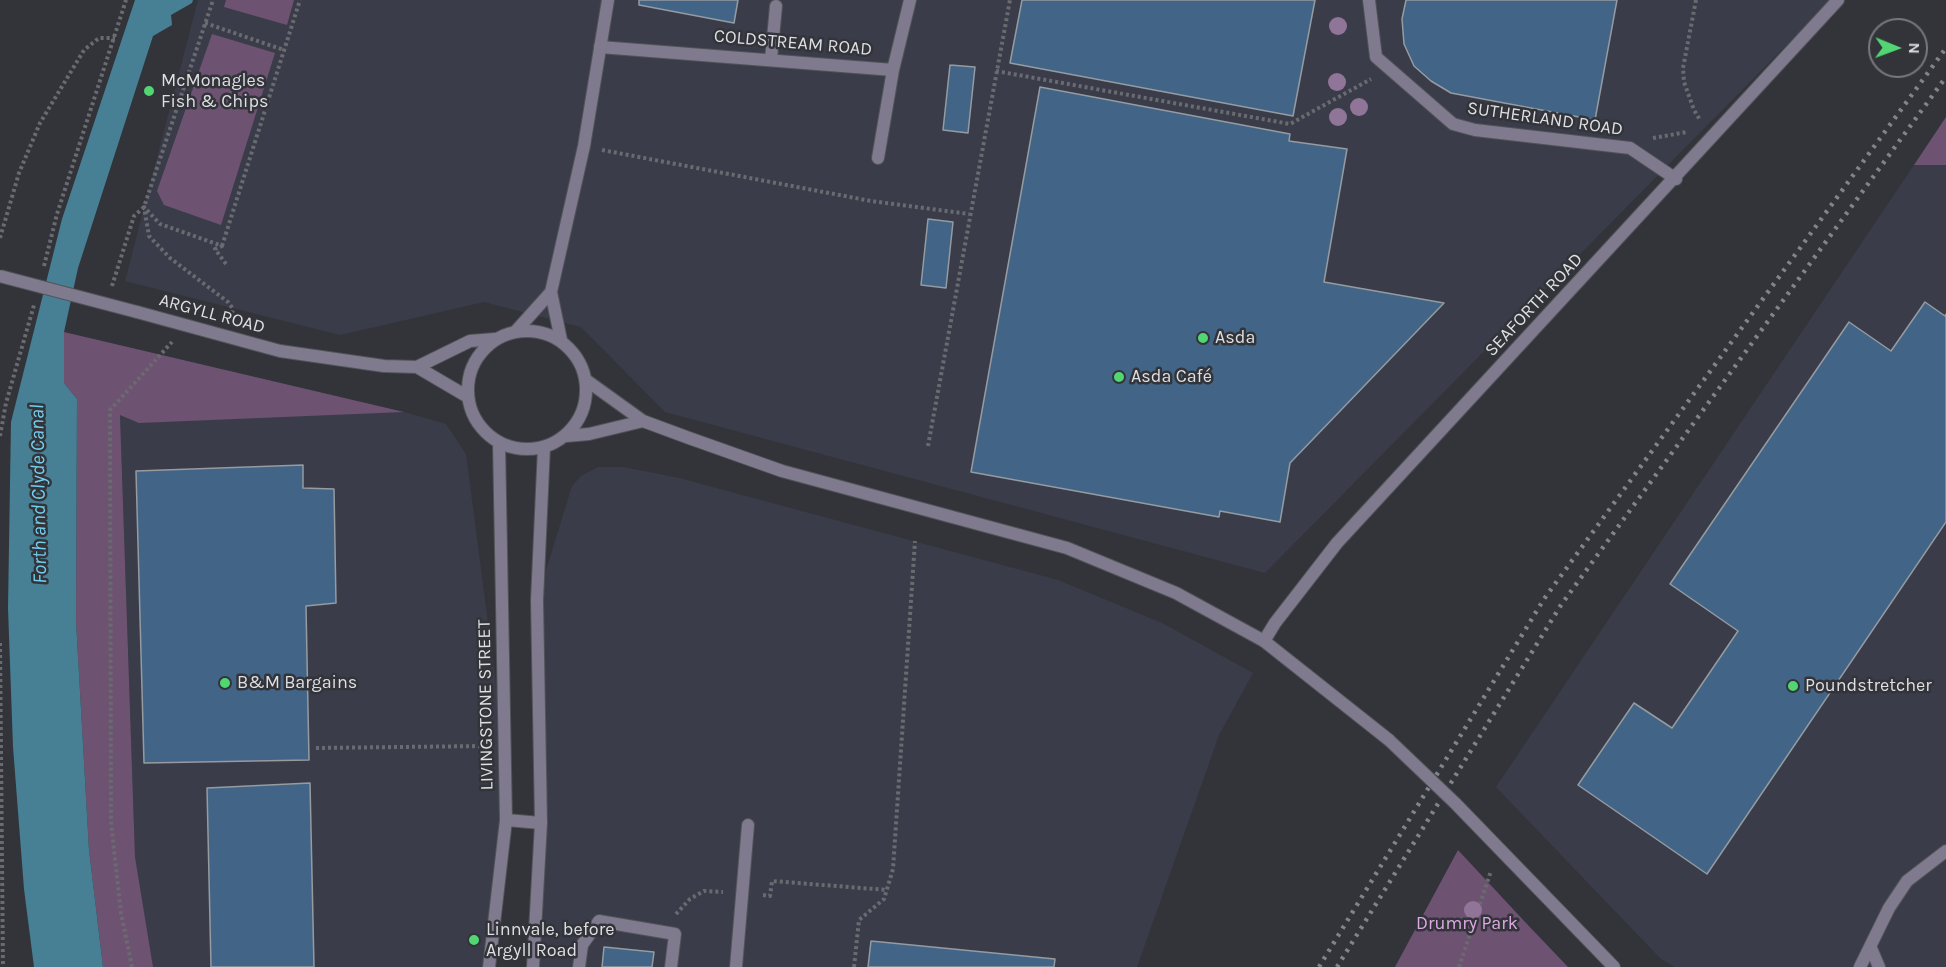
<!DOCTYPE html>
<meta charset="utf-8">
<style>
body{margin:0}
#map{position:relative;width:1946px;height:967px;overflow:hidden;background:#32343a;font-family:Karla,sans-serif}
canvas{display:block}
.north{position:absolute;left:1868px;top:18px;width:60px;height:60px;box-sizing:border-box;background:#32343a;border:2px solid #77787d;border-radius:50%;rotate:91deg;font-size:16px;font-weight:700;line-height:24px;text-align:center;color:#dedfe2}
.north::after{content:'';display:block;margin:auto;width:21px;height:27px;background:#52d673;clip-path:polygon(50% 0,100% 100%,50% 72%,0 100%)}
</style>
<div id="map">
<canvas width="1946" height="967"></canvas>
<div class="north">N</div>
</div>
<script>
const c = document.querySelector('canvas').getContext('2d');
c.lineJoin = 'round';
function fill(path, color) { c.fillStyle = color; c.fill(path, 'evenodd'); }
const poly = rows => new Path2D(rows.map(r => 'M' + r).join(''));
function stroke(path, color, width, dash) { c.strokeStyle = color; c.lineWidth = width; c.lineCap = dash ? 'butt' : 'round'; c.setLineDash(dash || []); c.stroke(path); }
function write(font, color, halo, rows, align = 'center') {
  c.font = font + ' Karla,sans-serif'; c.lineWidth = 5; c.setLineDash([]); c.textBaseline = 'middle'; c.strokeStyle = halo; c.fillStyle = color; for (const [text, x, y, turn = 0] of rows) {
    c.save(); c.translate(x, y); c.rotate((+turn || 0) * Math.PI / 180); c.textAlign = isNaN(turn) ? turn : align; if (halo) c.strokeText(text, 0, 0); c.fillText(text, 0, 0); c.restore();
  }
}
const built = poly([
 [198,0,1831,0,1265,573,665,412,581,327,484,302,340,335,125,281],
 [1914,165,1946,165,1946,967,1675,967,1661,959,1496,787],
 [404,412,446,424,466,454,504,746,506,820,490,967,153,967,135,857,120,415],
 [598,467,623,467,679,478,1058,580,1162,623,1253,673,1219,735,1137,967,533,967,538,905,537,600,572,486,581,476]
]);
const green = poly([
 [226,0,294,0,287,25,224,7],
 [212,34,275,53,221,225,164,205,157,191],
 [1946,117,1946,165,1914,165],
 [64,332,404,412,139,423,120,415,135,857,153,967,103,967,89,850,76,621,77,399,64,383],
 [1458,850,1526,923,1568,967,1395,967]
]);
const water = poly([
 [135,0,193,0,192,3,171,15,172,25,153,36,78,268,64,332,64,383,77,399,76,621,89,850,103,967,34,967,24,889,13,747,8,608,11,422,62,219]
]);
const building = poly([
 [639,0,738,0,734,23,639,5,639,0],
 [1022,0,1315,0,1293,116,1010,63,1022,0],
 [1406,0,1617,0,1595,120,1451,93,1431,81,1414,66,1404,44,1402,19,1406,0],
 [950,65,975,67,968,133,943,130,950,65],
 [1040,87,1290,134,1289,141,1347,149,1324,282,1444,303,1290,463,1280,522,1220,511,1219,517,971,472,1040,87],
 [928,219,953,222,946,288,921,285,928,219],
 [1925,302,1945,316,1946,314,1946,522,1707,874,1578,785,1634,703,1672,728,1738,631,1670,584,1849,322,1891,351,1925,302],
 [303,465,303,488,334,489,336,603,306,606,309,760,144,763,136,471,303,465],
 [310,783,314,967,211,967,207,788,310,783],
 [871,941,1055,959,1054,967,868,967,871,941],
 [604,947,654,952,652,967,602,967,604,947]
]);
const path = poly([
 [1696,0,1683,68,1684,82,1694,110,1700,120],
 [205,23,284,50],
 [996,71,1290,124,1371,79],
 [1653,138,1687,132],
 [602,150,871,201,969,214],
 [0,238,19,173,40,123,84,50,99,38,115,38],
 [222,246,300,0],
 [226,264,215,249,222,246,160,224,144,207,149,236,170,258,228,302,233,309,231,318],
 [44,266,57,214,126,0],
 [112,286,134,216,144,207,213,0],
 [0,436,6,403,34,305],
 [928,446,1010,0],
 [0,643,3,967],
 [316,748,484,746],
 [763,895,770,896,772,881,887,890],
 [676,914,690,899,704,891,723,892],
 [132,967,121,913,111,822,110,410,172,342],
 [854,967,859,920,884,899,893,869,915,541],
 [1459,967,1491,871]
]);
const service = poly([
 [600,47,893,70],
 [771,59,776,6],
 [878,158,893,70,910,0],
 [506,820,541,823],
 [579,967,582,945,599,921,675,934,671,967],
 [736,967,748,825]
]);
const minor = poly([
 [1369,0,1376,57,1453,124,1475,130,1630,148,1676,179],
 [516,331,551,292],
 [561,340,551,292,584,146,608,0],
 [1264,641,1275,623,1337,543,1838,0],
 [1871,948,1879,967],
 [489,967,506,820,499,442],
 [533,967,541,823,537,600,544,447],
 [1860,967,1889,908,1907,881,1946,851]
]);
const tertiary = poly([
 [137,312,280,351,384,366,417,367,470,341,495,339],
 '468 390a59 59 0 1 1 118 0a59 59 0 1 1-118 0Z',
 [417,367,468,397],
 [586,380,643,421,689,438,782,471,1067,548,1176,593,1264,641,1389,740],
 [566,436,589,434,643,421],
 [1455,803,1614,967]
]);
const rail = poly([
 [1319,967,1544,599,1946,48],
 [1337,967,1561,605,1946,77]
]);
const tertiaryBridge = poly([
 [0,276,137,312],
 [1389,740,1455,803]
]);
const trees = [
 [1338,26],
 [1337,82],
 [1359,107],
 [1338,117],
 [1473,910]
];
const markers = [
 [149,91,6,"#52d673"],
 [1203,338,6,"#52d673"],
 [1119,377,6,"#52d673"],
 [225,683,6,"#52d673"],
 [1793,686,6,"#52d673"],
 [474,940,6,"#52d673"]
];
const streetNames = [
 ["COLDSTREAM ROAD",793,43,5],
 ["SUTHERLAND ROAD",1545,119,8],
 ["SEAFORTH ROAD",1534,305,-47],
 ["ARGYLL ROAD",212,314,15],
 ["LIVINGSTONE STREET",486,705,-91]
];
const poiNames = [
 ["McMonagles",161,81],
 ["Fish & Chips",161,102],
 ["Asda",1215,338],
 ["Asda Café",1131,377],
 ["B&M Bargains",237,683],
 ["Poundstretcher",1805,686],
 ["Linnvale, before",486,930],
 ["Argyll Road",486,951]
];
const parkNames = [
 ["Drumry Park",1467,924]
];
const waterNames = [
 ["Forth and Clyde Canal",39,494,-91]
];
fill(built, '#3a3d49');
fill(green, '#6e5272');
fill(water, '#478094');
fill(building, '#426587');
stroke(building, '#959ba0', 1.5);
stroke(service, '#515358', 14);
stroke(minor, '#515358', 14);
stroke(tertiary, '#515358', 14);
stroke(path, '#696b70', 4, [3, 3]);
stroke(service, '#7f7a8d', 12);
stroke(minor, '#7f7a8d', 12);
stroke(tertiary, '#7f7a8d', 12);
stroke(rail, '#838489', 4.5, [3, 6]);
stroke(tertiaryBridge, '#515358', 14, []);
stroke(tertiaryBridge, '#7f7a8d', 12);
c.fillStyle = '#907598';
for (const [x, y] of trees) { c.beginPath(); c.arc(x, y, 9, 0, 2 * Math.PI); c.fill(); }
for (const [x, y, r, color] of markers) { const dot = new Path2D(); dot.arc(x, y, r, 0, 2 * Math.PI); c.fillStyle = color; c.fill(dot); stroke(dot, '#32343a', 2); }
write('18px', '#dedfe2', '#32343a', streetNames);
write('18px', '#dedfe2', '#32343a', poiNames, 'left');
write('18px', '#ddaae4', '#32343a', parkNames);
write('italic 20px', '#74ceee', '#32343a', waterNames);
</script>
